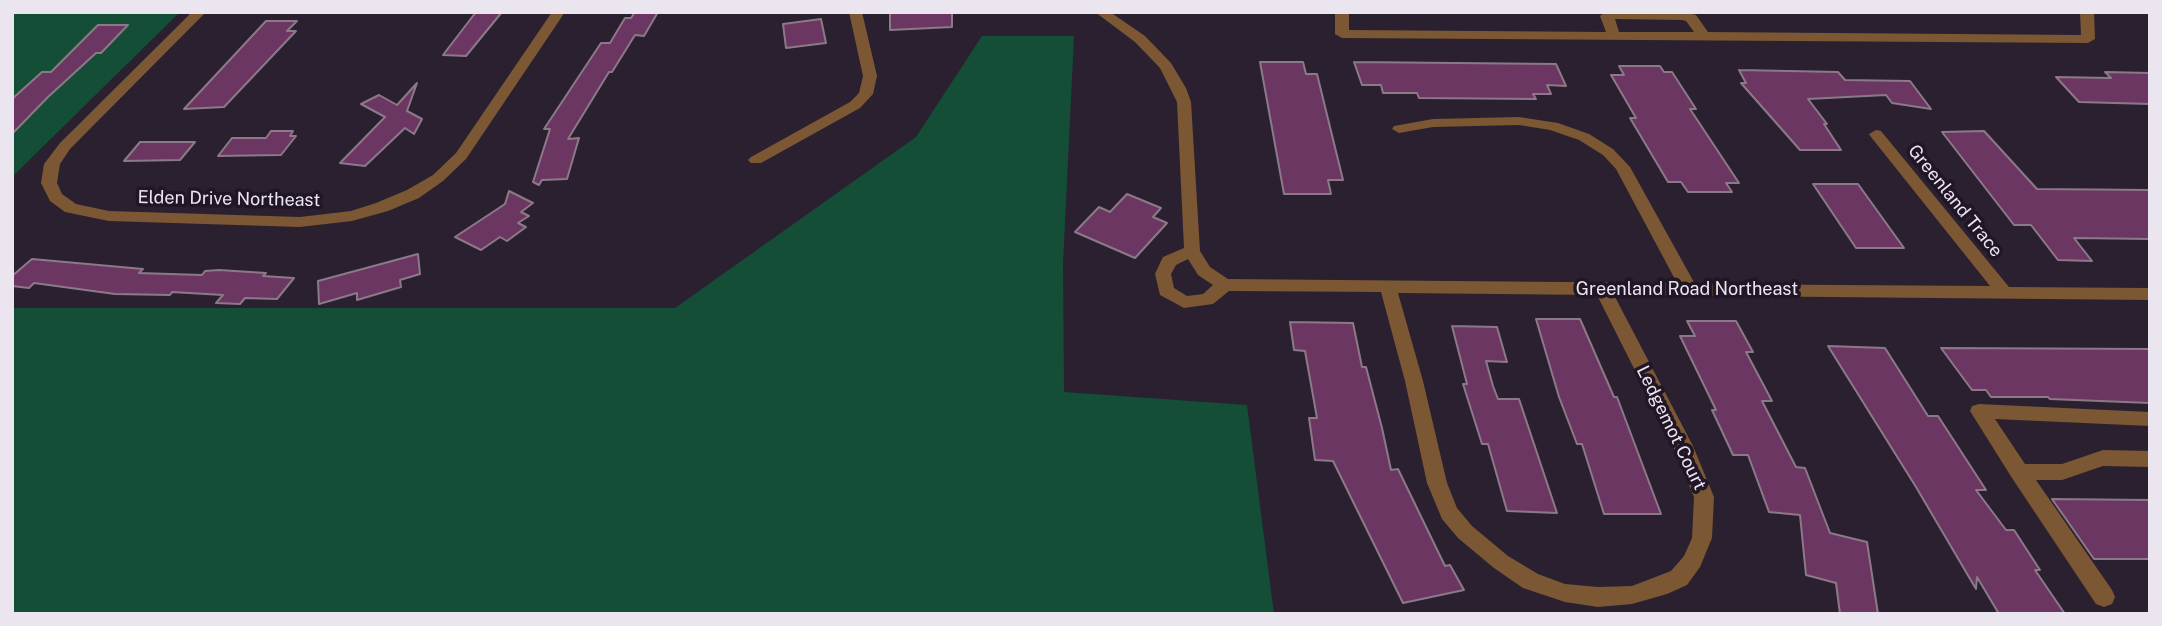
<!DOCTYPE html>
<style>
body{margin:0}
#map{position:relative;width:2162px;height:626px;overflow:hidden;background:#2a2030;font-family:"Public Sans",sans-serif}
canvas{display:block}
.frame{position:absolute;inset:0;border:14px solid #ebe5f0;pointer-events:none}
</style>
<div id="map">
<canvas width="2162" height="626"></canvas>
<div class="frame"></div>
</div>
<script>
const c = document.querySelector('canvas').getContext('2d');
c.lineJoin = 'round';
function fill(path, color) { c.fillStyle = color; c.fill(path, 'evenodd'); }
const poly = rows => new Path2D(rows.map(r => 'M' + r).join(''));
function stroke(path, color, width, dash) { c.strokeStyle = color; c.lineWidth = width; c.lineCap = dash ? 'butt' : 'round'; c.setLineDash(dash || []); c.stroke(path); }
function write(font, color, halo, rows, align = 'center') {
  c.font = font + ' "Public Sans",sans-serif'; c.lineWidth = 7; c.setLineDash([]); c.textBaseline = 'middle'; c.strokeStyle = halo; c.fillStyle = color; for (const [text, x, y, turn = 0] of rows) {
    c.save(); c.translate(x, y); c.rotate((+turn || 0) * Math.PI / 180); c.textAlign = isNaN(turn) ? turn : align; if (halo) c.strokeText(text, 0, 0); c.fillText(text, 0, 0); c.restore();
  }
}
const green = poly([
 [12,12,180,12,12,177],
 [982,36,1074,36,1063,264,1064,392,1247,405,1274,614,12,614,12,308,675,308,916,137]
]);
const building = poly([
 [476,12,502,12,466,56,443,55,476,12],
 [635,12,658,12,644,36,635,35,612,72,609,72,568,139,579,138,567,179,542,180,539,185,533,182,550,129,544,129,601,43,610,43,625,18,631,18,635,12],
 [890,12,952,12,952,27,890,30,890,12],
 [821,19,826,43,786,48,783,24,821,19],
 [266,21,297,21,287,31,296,31,224,107,184,109,266,21],
 [98,25,128,25,101,53,96,53,48,97,12,134,12,99,42,72,51,72,98,25],
 [1260,62,1303,62,1306,74,1317,74,1343,180,1328,180,1331,194,1284,194,1260,62],
 [1354,62,1556,64,1566,86,1547,85,1551,94,1533,94,1536,99,1419,98,1417,93,1383,93,1381,85,1362,85,1354,62],
 [1619,66,1660,66,1664,72,1672,72,1696,109,1690,109,1739,183,1726,183,1732,192,1688,192,1681,182,1668,182,1630,118,1636,118,1611,75,1624,75,1619,66],
 [1739,70,1838,72,1845,80,1910,81,1931,109,1892,103,1886,95,1808,99,1827,124,1824,124,1841,150,1800,150,1741,83,1746,83,1739,70],
 [2105,72,2150,73,2150,104,2079,102,2056,77,2111,78,2105,72],
 [417,83,407,111,422,119,414,134,405,128,365,166,340,163,385,117,361,104,379,95,397,105,417,83],
 [271,131,293,131,290,136,296,136,281,155,218,156,232,138,266,138,271,131],
 [1984,131,2037,189,2150,190,2150,239,2074,238,2092,261,2058,260,2031,225,2014,225,1942,132,1984,131],
 [140,142,195,142,180,160,124,161,140,142],
 [1813,184,1858,184,1904,248,1856,248,1813,184],
 [509,191,533,203,521,212,529,216,518,223,526,227,507,241,500,237,481,250,455,237,505,204,509,191],
 [1127,194,1161,208,1153,217,1167,223,1135,258,1075,232,1099,207,1110,212,1127,194],
 [418,254,420,274,400,280,401,287,357,300,357,293,319,304,318,281,418,254],
 [32,259,143,269,139,273,202,275,205,271,219,270,266,273,263,276,294,278,277,299,245,298,240,304,216,303,223,295,172,292,170,295,115,294,34,283,29,288,12,286,12,276,32,259],
 [1536,319,1580,319,1614,397,1617,397,1661,514,1604,514,1582,444,1577,444,1559,397,1536,319],
 [1687,321,1736,321,1753,352,1746,352,1772,401,1762,401,1796,467,1805,468,1830,533,1867,542,1878,614,1840,614,1836,583,1806,575,1800,515,1769,512,1748,455,1733,455,1712,410,1716,410,1680,336,1695,336,1687,321],
 [1290,322,1353,323,1362,367,1366,367,1382,428,1391,470,1398,469,1445,566,1450,565,1464,590,1403,603,1333,461,1315,460,1309,418,1317,418,1305,351,1294,350,1290,322],
 [1452,326,1497,327,1507,362,1486,361,1493,386,1498,399,1519,399,1557,513,1507,511,1488,444,1482,444,1463,384,1467,384,1452,326],
 [1828,346,1885,348,1928,416,1938,416,1986,490,1976,490,2006,530,2014,530,2040,570,2035,570,2065,614,1999,614,1977,577,1976,589,1916,487,1828,346],
 [1941,348,2150,349,2150,403,2050,399,2048,397,1991,397,1986,390,1972,390,1941,348],
 [2052,499,2150,500,2150,559,2094,559,2052,499]
]);
const minor = poly([
 [192,12,206,12,70,149,60,164,57,183,62,194,76,204,109,211,300,217,351,211,376,203,407,190,433,175,456,153,552,12,565,12,466,159,443,181,419,198,388,211,352,221,300,227,109,221,65,212,50,201,41,183,44,164,60,143,192,12],
 [849,12,862,12,877,76,873,94,860,108,761,163,751,163,748,160,751,157,850,102,859,93,863,76,849,12],
 [1095,12,1110,12,1145,36,1171,63,1186,88,1191,102,1200,251,1210,267,1228,279,1677,283,1616,169,1603,155,1579,140,1550,130,1519,125,1433,127,1399,133,1392,129,1394,126,1433,119,1519,117,1558,123,1589,134,1613,149,1630,167,1695,284,1990,286,1871,137,1869,134,1876,130,1881,131,2009,287,2150,288,2150,300,1614,295,1693,446,1714,497,1712,538,1700,567,1687,585,1667,594,1632,604,1598,607,1565,602,1523,588,1494,568,1458,538,1442,519,1427,483,1405,381,1381,292,1229,291,1213,304,1184,308,1160,295,1155,274,1161,261,1163,257,1184,248,1177,102,1160,68,1135,42,1095,12],
 [1188,259,1198,275,1213,285,1203,294,1187,296,1174,288,1171,274,1176,265,1188,259],
 [1398,293,1597,295,1673,446,1694,497,1692,538,1684,556,1671,571,1632,586,1598,587,1565,584,1538,574,1508,556,1472,526,1457,508,1447,483,1423,381,1398,293],
 [1335,12,1349,12,1349,30,1606,32,1600,16,1605,12,1683,12,1696,15,1708,32,2081,35,2080,12,2094,12,2095,39,2088,43,1342,38,1335,34,1335,12],
 [1615,19,1682,20,1686,21,1694,32,1619,32,1615,19],
 [1979,404,2150,412,2150,426,1995,419,2025,464,2062,464,2103,450,2150,451,2150,467,2103,466,2062,480,2036,480,2112,590,2115,597,2112,604,2104,607,2096,604,2012,478,1970,411,1972,406,1979,404]
]);
const streetNames = [
 ["Elden Drive Northeast",229,199,1],
 ["Greenland Trace",1955,201,51],
 ["Greenland Road Northeast",1687,289],
 ["Ledgemot Court",1671,428,64]
];
fill(green, '#144e37');
fill(building, '#6b3762');
stroke(building, '#8c7988', 2);
fill(minor, '#7b5733');
write('18px', '#ebe5f0', '#201626', streetNames);
</script>
